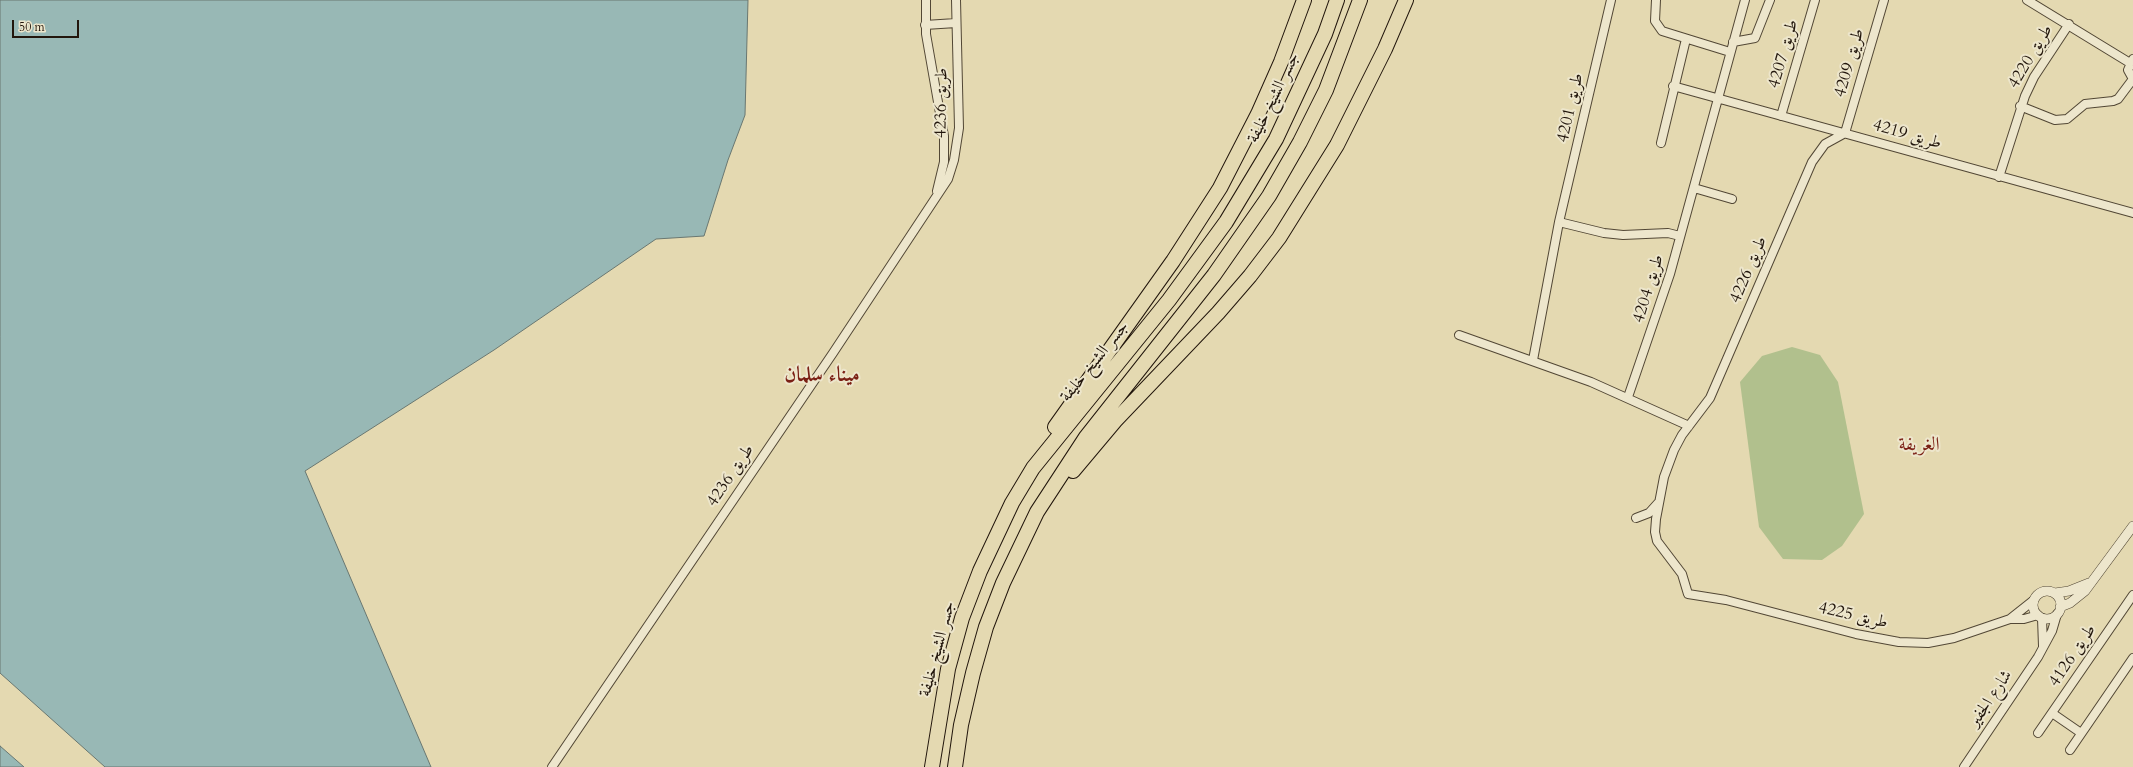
<!DOCTYPE html>
<meta charset="utf-8">
<style>
body{margin:0}
#map{position:relative;width:2133px;height:767px;overflow:hidden;background:#e4d9b1;font-family:Cardo,serif}
canvas{display:block}
.scale{position:absolute;left:12px;top:20px;width:67px;height:18px;box-sizing:border-box;border:2px solid #22160c;border-top:0;padding-left:5px;font-size:12px;line-height:14px;white-space:nowrap;color:#22160c;-webkit-text-stroke:3px #ede6cc;paint-order:stroke}
</style>
<div id="map">
<canvas width="2133" height="767"></canvas>
<div class="scale">50 m</div>
</div>
<script>
const c = document.querySelector('canvas').getContext('2d');
c.lineJoin = 'round';
function fill(path, color) { c.fillStyle = color; c.fill(path, 'evenodd'); }
const poly = rows => new Path2D(rows.map(r => 'M' + r).join(''));
function stroke(path, color, width, dash) { c.strokeStyle = color; c.lineWidth = width; c.lineCap = dash ? 'butt' : 'round'; c.setLineDash(dash || []); c.stroke(path); }
function write(font, color, halo, rows, align = 'center') {
  c.font = font + ' Cardo,Amiri,serif'; c.lineWidth = 4; c.setLineDash([]); c.textBaseline = 'middle'; c.strokeStyle = halo; c.fillStyle = color; for (const [text, x, y, turn = 0] of rows) {
    c.save(); c.translate(x, y); c.rotate((+turn || 0) * Math.PI / 180); c.textAlign = isNaN(turn) ? turn : align; if (halo) c.strokeText(text, 0, 0); c.fillText(text, 0, 0); c.restore();
  }
}
const green = poly([
 [1792,347,1820,355,1838,382,1864,514,1842,546,1822,560,1783,559,1759,527,1740,382,1762,356]
]);
const water = poly([
 [0,0,748,0,745,115,728,160,704,236,656,239,494,350,305,471,431,767,105,767,0,673,0,0],
 [0,746,24,767,0,767,0,746]
]);
const minor = poly([
 [926,0,926,34,944,136,944,162,937,191],
 [1656,0,1655,21,1662,31,1730,52],
 [2027,0,2130,63],
 [925,25,956,23],
 [1733,42,1755,38,1770,0],
 [2133,59,2128,70,2133,79],
 [1673,86,2133,213],
 [2020,106,2055,120,2067,119,2085,104,2113,101,2118,99,2133,79],
 [1781,116,1815,0],
 [1845,133,1825,144,1812,162,1710,398,1682,435,1674,450,1664,477,1656,519,1655,532,1657,541,1682,574,1688,594,1726,600,1856,634,1899,642,1928,643,1954,638,2010,619,2034,600],
 [1845,133,1884,0],
 [1661,143,1686,39],
 [1999,177,2025,96,2034,77,2069,24],
 [1694,188,1732,199],
 [1559,222,1604,233,1623,235,1668,233,1680,236],
 [1459,335,1591,382,1689,426],
 [1533,360,1559,222,1611,0],
 [1628,397,1670,274,1745,0],
 [1636,518,1649,513,1658,503],
 [2042,618,2043,646],
 [2010,619,2024,619,2038,615],
 [2052,713,2081,733],
 [2038,733,2133,595],
 [2070,750,2133,658],
 [552,767,833,353,948,179,954,160,959,128,956,0],
 [1964,767,2038,657,2052,631,2057,614]
]);
const tertiary = poly([
 '2033 605a14 14 0 1 1 28 0a14 14 0 1 1-28 0Z',
 [2055,593,2069,591,2089,583],
 [2060,607,2070,603,2085,591,2133,526]
]);
const motorway = poly([
 [1055,427,1173,261,1220,188,1258,114,1281,62,1304,0],
 [1073,471,1115,421,1218,313,1250,276,1279,238,1337,145,1385,49,1406,0],
 [932,767,948,669,962,618,980,571,1012,503,1033,468,1169,300,1226,222,1276,139,1325,34,1337,0],
 [955,767,961,725,973,673,986,627,1003,583,1037,512,1086,437,1214,275,1269,196,1300,142,1326,90,1360,0]
]);
const streetNames = [
 ["طريق 4207",1784,54,-74],
 ["طريق 4220",2031,57,-59],
 ["طريق 4209",1850,63,-74],
 ["جسر الشيخ خليفة",1274,98,-64],
 ["طريق 4236",942,103,-89],
 ["طريق 4201",1571,108,-77],
 ["طريق 4219",1907,135,16],
 ["طريق 4226",1749,270,-67],
 ["طريق 4204",1649,289,-73],
 ["جسر الشيخ خليفة",1095,362,-51],
 ["طريق 4236",731,476,-56],
 ["طريق 4225",1853,616,13],
 ["جسر الشيخ خليفة",938,649,-75],
 ["طريق 4126",2073,656,-56],
 ["شارع الجفير",1991,699,-56]
];
const quarterNames = [
 ["الغريفة",1919,446]
];
const districtNames = [
 ["ميناء سلمان",822,376]
];
fill(green, '#b1c08d');
fill(water, '#98b8b5');
stroke(water, '#697771', 1);
stroke(minor, '#524735', 10);
stroke(tertiary, '#524735', 10);
stroke(motorway, '#22160c', 16);
stroke(minor, '#ede6cc', 8);
stroke(tertiary, '#ede6cc', 9);
stroke(motorway, '#e4d9b1', 14);
write('17px', '#22160c', '#ede6cc', streetNames);
write('19px', '#7a1f14', '#ede6cc', quarterNames);
write('bold 21px', '#7a1f14', '#ede6cc', districtNames);
</script>
